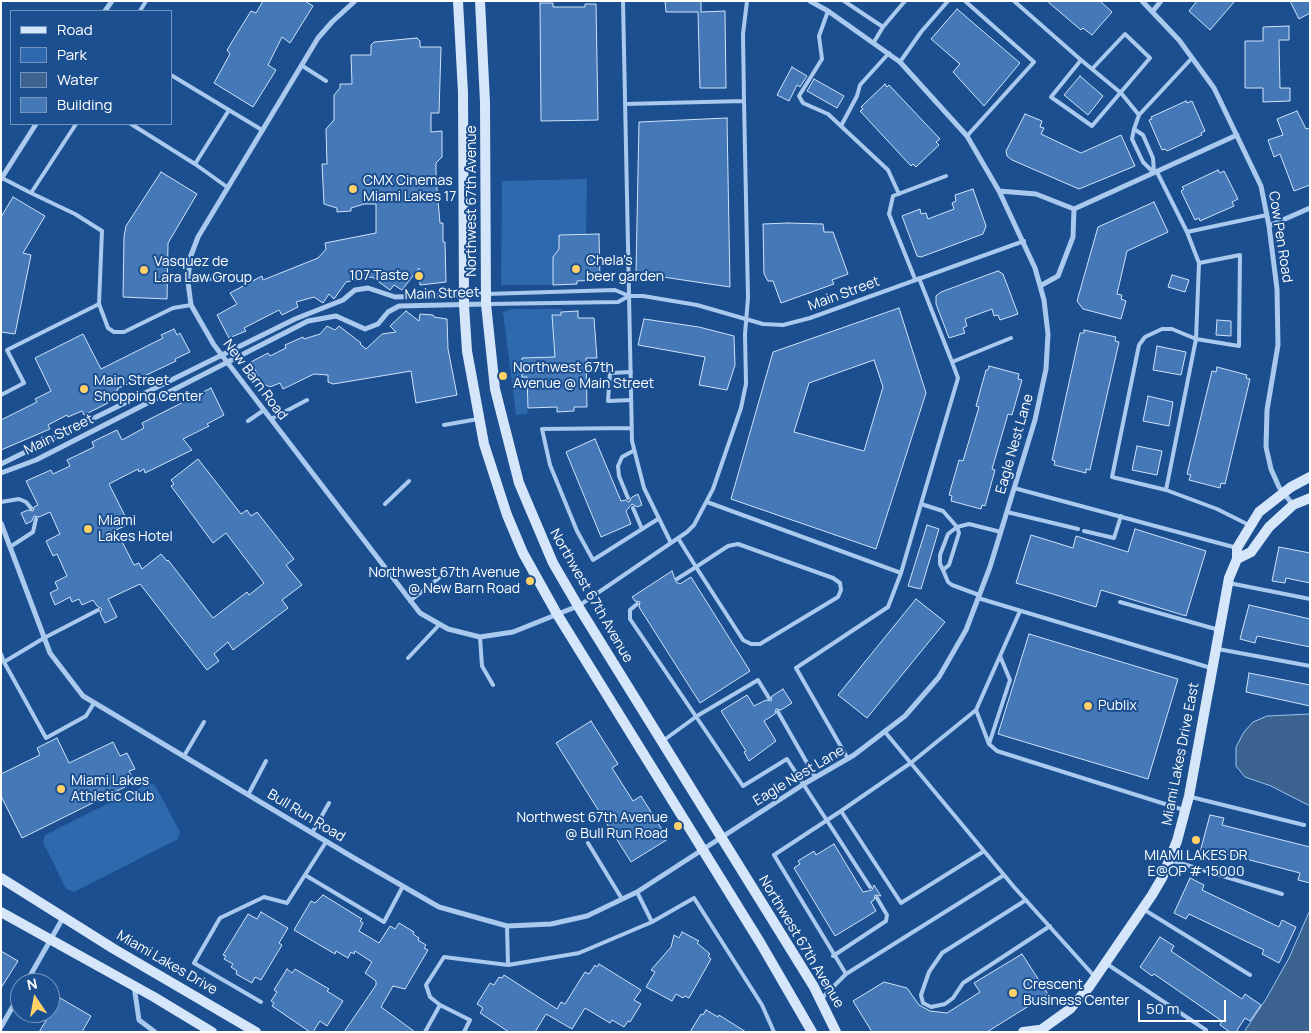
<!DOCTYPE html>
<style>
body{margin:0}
#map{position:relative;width:1311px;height:1033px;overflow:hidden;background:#1b4f8f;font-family:Manrope,sans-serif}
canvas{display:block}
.frame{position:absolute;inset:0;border:2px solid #fff;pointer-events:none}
.legend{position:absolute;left:10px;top:10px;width:162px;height:115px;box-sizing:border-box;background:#1b4f8f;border:1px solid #7695bc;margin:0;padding:6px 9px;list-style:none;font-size:15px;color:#fff}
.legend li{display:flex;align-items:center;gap:10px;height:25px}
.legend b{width:25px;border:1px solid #7695bc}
.north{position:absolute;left:10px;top:973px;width:50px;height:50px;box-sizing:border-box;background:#1b4f8f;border:1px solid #7695bc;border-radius:50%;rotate:348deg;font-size:14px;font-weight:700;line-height:20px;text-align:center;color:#fff}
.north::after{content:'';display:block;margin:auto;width:18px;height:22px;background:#ffd166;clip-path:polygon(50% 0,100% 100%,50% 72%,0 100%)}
.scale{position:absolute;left:1138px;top:1000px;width:88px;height:22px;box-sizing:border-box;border:2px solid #fff;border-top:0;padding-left:6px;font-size:15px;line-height:18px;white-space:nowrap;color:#fff;-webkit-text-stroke:4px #1b4f8f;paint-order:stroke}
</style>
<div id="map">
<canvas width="1311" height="1033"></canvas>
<div class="frame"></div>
<ul class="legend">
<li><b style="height:6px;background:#d6e6fa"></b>Road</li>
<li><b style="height:14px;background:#2e69ad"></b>Park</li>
<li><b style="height:14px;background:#3c6290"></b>Water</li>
<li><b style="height:14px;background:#4478b7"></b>Building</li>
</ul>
<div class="north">N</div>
<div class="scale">50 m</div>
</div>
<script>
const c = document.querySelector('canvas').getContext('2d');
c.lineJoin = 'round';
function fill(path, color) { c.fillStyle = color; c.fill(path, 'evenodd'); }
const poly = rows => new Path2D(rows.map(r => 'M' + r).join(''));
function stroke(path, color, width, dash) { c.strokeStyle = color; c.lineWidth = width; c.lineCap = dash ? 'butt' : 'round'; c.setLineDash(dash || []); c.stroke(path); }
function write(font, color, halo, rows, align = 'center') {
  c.font = font + ' Manrope,sans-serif'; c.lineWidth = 4; c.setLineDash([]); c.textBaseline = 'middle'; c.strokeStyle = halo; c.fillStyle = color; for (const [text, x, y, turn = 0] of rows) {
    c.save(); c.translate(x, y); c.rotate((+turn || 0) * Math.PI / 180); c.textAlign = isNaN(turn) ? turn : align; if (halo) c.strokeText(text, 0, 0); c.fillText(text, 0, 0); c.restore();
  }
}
const green = poly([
 [587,179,586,234,559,235,559,249,553,257,553,285,501,285,502,181],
 [512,309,562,309,561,315,552,316,555,359,522,358,522,377,527,377,528,408,527,414,516,415,503,312],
 [149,783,155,785,180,832,178,839,74,892,66,889,43,842,45,835]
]);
const water = poly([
 [1310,714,1310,806,1271,786,1245,777,1236,766,1236,747,1244,732,1253,722,1267,716,1310,714],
 [1310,910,1310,1032,1244,1032,1266,999,1289,958,1310,910]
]);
const building = poly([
 [263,1,305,1,313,6,290,43,282,37,268,65,276,70,253,107,214,83,230,54,227,50,251,11,256,13,263,1],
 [665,1,701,1,701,12,725,11,726,88,700,88,698,12,666,12,665,1],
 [1047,1,1100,1,1112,12,1092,35,1083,28,1081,30,1047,1],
 [1197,1,1235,1,1210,30,1189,11,1197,1],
 [1290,1,1310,1,1310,13,1299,19,1290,1],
 [540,3,553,3,553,7,585,7,585,4,596,4,598,120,541,121,540,3],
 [957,9,1020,63,984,106,953,72,960,64,931,39,957,9],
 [1289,26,1289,40,1279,40,1280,88,1290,88,1290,101,1263,102,1263,88,1245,88,1245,41,1263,41,1263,27,1289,26],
 [417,38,420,41,420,47,441,47,439,113,431,113,431,132,442,131,442,157,436,163,436,178,440,223,443,223,443,242,445,242,446,282,420,285,419,268,402,290,394,285,390,290,372,277,346,282,334,299,329,294,323,303,314,297,296,302,298,307,282,315,279,310,244,328,246,331,229,338,217,315,237,304,230,293,262,276,263,280,318,258,326,249,325,243,376,233,376,204,364,204,351,208,351,211,337,212,337,208,324,204,322,164,327,164,326,129,334,120,334,95,340,88,340,84,352,84,351,55,371,55,371,45,374,42,417,38],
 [792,67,807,76,800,87,797,85,789,101,777,95,792,67],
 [1080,76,1103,96,1088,115,1064,95,1080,76],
 [814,79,844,96,837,108,807,91,814,79],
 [885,84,887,87,889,85,940,139,936,142,939,145,916,167,913,164,911,166,860,111,863,109,861,107,885,84],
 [1186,101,1187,103,1192,101,1205,131,1201,133,1202,135,1167,151,1165,149,1162,150,1149,120,1152,119,1151,117,1186,101],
 [1297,111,1306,129,1310,128,1310,185,1294,191,1280,154,1274,157,1268,140,1283,135,1277,119,1297,111],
 [1025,114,1042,121,1040,127,1044,128,1041,134,1081,153,1121,135,1135,166,1079,189,1012,160,1007,156,1006,151,1025,114],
 [727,118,730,287,636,273,639,122,727,118],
 [1218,170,1220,173,1224,171,1238,199,1232,202,1234,206,1200,221,1199,218,1195,220,1181,191,1184,189,1182,187,1218,170],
 [161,172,197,194,168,243,167,299,123,297,124,237,126,226,161,172],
 [973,189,986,226,983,234,921,257,917,256,902,216,920,209,921,214,926,213,928,219,954,209,952,203,956,201,955,195,973,189],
 [13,197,45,216,23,253,31,255,15,334,1,332,1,217,13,197],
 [1154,202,1168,232,1127,251,1117,294,1122,295,1121,299,1126,301,1121,319,1083,309,1077,301,1098,227,1154,202],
 [788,223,823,224,824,232,833,232,848,274,832,280,834,284,781,303,773,281,768,281,764,274,763,224,788,223],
 [599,234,600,280,577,281,577,284,553,285,553,257,559,249,559,235,599,234],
 [998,271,1003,274,1018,314,1000,320,998,315,994,316,992,309,965,319,967,326,963,328,965,333,949,338,936,304,936,296,941,292,998,271],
 [1172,275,1189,280,1185,292,1168,287,1172,275],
 [899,308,926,393,876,549,731,499,773,352,899,308],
 [874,360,883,387,864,451,794,432,809,383,874,360],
 [406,311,419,321,420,314,433,315,434,317,447,319,448,349,457,395,416,403,411,371,333,384,328,382,328,375,314,374,283,389,280,383,270,387,262,383,251,362,268,353,270,356,286,348,285,345,303,337,304,339,320,334,327,326,335,330,339,326,361,343,360,344,366,349,382,334,396,332,390,326,406,311],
 [578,311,578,318,594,318,597,358,586,358,587,407,574,407,574,411,557,412,557,407,528,408,527,377,522,377,522,358,555,357,552,315,561,315,561,312,578,311],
 [644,319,699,327,734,336,735,365,727,390,699,385,705,357,638,345,644,319],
 [1217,320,1231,321,1231,336,1216,335,1217,320],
 [174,329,177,335,180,333,190,352,175,359,176,361,117,389,118,390,105,397,108,403,84,415,82,411,68,417,67,415,48,425,50,429,1,450,1,420,37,402,35,399,51,391,35,358,83,334,101,369,163,338,161,335,174,329],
 [1084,330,1116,337,1115,341,1119,342,1090,470,1086,469,1086,473,1054,465,1055,461,1052,460,1080,333,1084,333,1084,330],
 [1157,346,1186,352,1181,375,1153,370,1157,346],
 [989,366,1019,374,1018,379,1022,380,1012,415,1008,414,992,469,995,470,985,506,982,505,981,509,951,501,952,496,949,495,959,460,963,461,979,407,976,406,986,370,988,370,989,366],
 [1217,367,1247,375,1246,378,1250,379,1225,484,1221,483,1220,488,1189,480,1191,475,1187,474,1212,371,1216,372,1217,367],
 [211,388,224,415,207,424,209,426,183,439,192,450,145,473,144,469,139,472,138,469,109,484,129,524,116,530,134,565,139,563,142,569,161,554,167,561,168,560,213,618,247,592,249,595,264,583,226,533,213,543,171,486,174,484,171,480,198,459,241,514,247,510,251,516,257,512,294,559,286,565,302,585,282,600,288,608,233,650,228,642,214,654,219,661,207,670,140,584,108,599,117,617,105,623,100,613,102,609,97,606,93,600,82,605,79,599,72,602,70,597,55,605,50,593,58,589,55,582,67,576,57,554,53,556,46,541,60,534,50,512,39,517,34,516,32,521,26,524,21,513,28,510,33,511,34,507,38,505,26,481,51,470,53,474,70,466,67,460,94,447,92,442,117,430,122,440,144,428,142,423,211,388],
 [1148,396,1173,402,1169,426,1143,421,1148,396],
 [595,439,621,501,625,500,629,502,632,497,638,494,642,505,637,507,632,504,626,511,631,524,601,537,566,452,595,439],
 [1137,446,1162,451,1157,475,1132,470,1137,446],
 [927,525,939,529,921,589,908,586,927,525],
 [1135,529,1206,551,1186,616,1101,590,1096,607,1016,583,1031,535,1073,548,1076,536,1128,552,1135,529],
 [1279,547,1310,553,1310,583,1286,578,1285,583,1272,581,1279,547],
 [672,571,676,582,680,584,691,577,750,671,700,703,639,607,640,602,635,601,632,597,672,571],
 [916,599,945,622,867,718,838,695,916,599],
 [1249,605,1310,619,1310,647,1257,636,1255,643,1240,639,1249,605],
 [1029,634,1178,679,1148,779,998,734,1029,634],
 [1249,673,1310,685,1310,706,1246,692,1249,673],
 [783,689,792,703,781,710,776,709,775,714,764,721,776,741,749,761,744,752,746,751,721,711,747,695,754,706,766,700,771,701,772,696,783,689],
 [591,721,618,764,612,768,633,801,641,796,668,839,631,862,556,743,591,721],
 [57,738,69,763,113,742,120,756,127,753,135,769,129,771,135,782,22,838,1,796,1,774,40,755,37,748,57,738],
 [1210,815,1224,818,1222,825,1310,847,1310,883,1298,880,1300,873,1215,851,1214,855,1200,852,1210,815],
 [834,844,863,892,872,890,874,885,881,896,875,895,874,900,871,902,876,911,835,936,794,868,800,864,798,861,814,851,816,855,834,844],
 [1190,878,1204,885,1202,890,1279,927,1282,920,1296,927,1279,963,1262,954,1264,950,1189,914,1186,919,1174,913,1190,878],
 [323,895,362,919,360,921,363,923,359,931,379,943,390,926,395,929,399,923,414,932,413,934,419,938,418,940,426,945,424,948,428,950,405,989,393,986,381,1007,415,1032,344,1032,376,985,376,981,365,973,372,962,355,951,354,954,351,952,348,958,336,951,335,954,294,930,311,901,315,903,323,895],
 [261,912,288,928,279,943,282,945,261,980,255,977,252,983,236,974,237,971,231,967,233,964,224,959,226,956,223,955,248,914,257,919,261,912],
 [682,932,699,941,697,943,710,954,708,956,711,959,689,998,685,996,683,998,676,994,672,1001,646,987,655,972,651,970,671,947,674,935,679,938,682,932],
 [1160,937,1174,946,1171,951,1242,999,1245,994,1261,1005,1250,1021,1245,1018,1236,1032,1230,1032,1220,1025,1222,1021,1154,974,1152,976,1140,967,1160,937],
 [1,951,18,961,1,988,1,951],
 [1022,954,1048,994,987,1032,872,1032,853,1001,884,982,907,988,919,1005,930,1011,947,1013,980,992,974,983,1022,954],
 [599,964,641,990,634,1000,641,1004,630,1022,628,1021,624,1027,612,1020,610,1023,585,1008,572,1029,546,1014,535,1032,509,1032,480,1013,483,1008,477,1004,490,983,494,985,499,977,502,978,504,975,557,1009,561,1002,565,1004,585,972,589,974,595,965,597,967,599,964],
 [287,969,292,973,295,969,329,989,327,991,343,1001,327,1026,320,1021,313,1032,310,1032,272,1006,274,1003,271,1001,277,992,274,990,287,969],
 [60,998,91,1016,82,1032,39,1032,60,998],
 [706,1010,718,1017,719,1015,746,1032,690,1032,701,1014,703,1015,706,1010]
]);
const service = poly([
 [623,1,632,441,644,488,671,543],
 [844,1,883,27,905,1],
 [965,1,1034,62,967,136],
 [1014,1,1081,60,1051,97,1092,126,1150,58,1125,34,1092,69],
 [140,11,146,1],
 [828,11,819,36,822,59,799,96,803,103,828,114,888,170,899,194],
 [874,42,883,27],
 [1081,60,1121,93,1139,115],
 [900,62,921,32,948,1],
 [301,65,326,81],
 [171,75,262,130],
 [744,101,743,34,747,1],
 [131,124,195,164],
 [841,126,857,96,860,85,889,53],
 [1134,129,1143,135,1153,158,1154,173,1143,162,1132,139,1134,129],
 [1134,129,1139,115,1192,58],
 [1157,172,1187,232,1267,215],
 [2,178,31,193,76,124],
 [227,187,195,164,229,110],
 [31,193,75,214,102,231,99,304,108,328,114,332,124,332,173,308,191,305],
 [1187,232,1199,263],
 [919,278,952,362],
 [915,279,889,214,893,196,946,176],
 [188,282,222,277],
 [486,294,615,290,629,296,643,296,697,305,763,324,783,325,810,318,1024,241],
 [488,304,618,302,629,296],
 [631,372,610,373,608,401,631,400],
 [1,395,24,383,7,350,99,304],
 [271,419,307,400],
 [248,421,264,410],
 [444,425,478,419],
 [631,428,542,429,550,465,577,531,593,560,658,519],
 [1014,488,1237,548],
 [1166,490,1196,339,1239,346,1240,255,1199,263,1196,339,1172,329,1162,329,1145,337,1139,345,1112,477,1166,490,1217,509,1249,525],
 [628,498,619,476,618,466,622,457,633,451],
 [1,502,19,499,26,502,31,508],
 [707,502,901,573,888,607,796,668,848,759],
 [385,504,409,481],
 [633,508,642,529],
 [1007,512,1078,529],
 [1084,531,1114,538,1121,516],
 [10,547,33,532,36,519],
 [943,570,940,564,940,555,948,534,957,527,943,511,921,504,958,378,952,362,1011,338],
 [901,573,921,504],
 [677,579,696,567,728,546,738,544,833,578,840,583,841,590,838,597,760,644,751,644,743,640,696,567,678,538],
 [1229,583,1310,599],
 [979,595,952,585,948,582,943,570,949,565,959,533,957,527,969,524,1001,532],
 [978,598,1211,668],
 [410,601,439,578],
 [1120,602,1219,630],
 [637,604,630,610,630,619,743,786,787,759,870,887],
 [580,605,687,532,694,525,713,489,741,408,746,384,745,334,748,298,744,101,625,104],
 [480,637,482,666,493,685],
 [1218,649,1310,666],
 [1,654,4,662,44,638,98,610],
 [408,658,439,625],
 [4,662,46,738,86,716,94,703],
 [976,710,989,744,997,751,1184,810],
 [778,712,815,777],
 [885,732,1014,887,1095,977],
 [664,740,697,716,758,680,769,698],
 [989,744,1010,680,1000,656],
 [184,756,204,722],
 [248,795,266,761],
 [1191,797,1304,825],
 [312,833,329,803],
 [588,843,622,899],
 [984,851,901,903,841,811,912,762,976,710,1020,611],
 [1170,860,1282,894],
 [305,875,384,922,403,886],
 [637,892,652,922],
 [1026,900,942,953,929,972,921,995,923,1003,931,1007,945,1004,953,998,963,983,1050,926],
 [1143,909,1250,975],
 [507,926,508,965],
 [833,956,886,921,887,915,877,898],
 [1107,964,1206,1030],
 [846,974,1004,875],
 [821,999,846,974,774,855,841,811],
 [261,1002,194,963,220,918,264,897,287,903,326,842],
 [440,1005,430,997,426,985,444,957,508,965,579,953,652,922,694,898,762,1005,774,1032],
 [425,1032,440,1005,470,1020,464,1032]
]);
const minor = poly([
 [355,1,332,22,318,38,198,237,190,258,188,282,191,305,214,345,420,613,448,629,480,637,513,632,578,606],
 [1142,1,1179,40,1214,88,1261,186,1269,226,1277,289,1278,345,1267,410,1266,447,1271,469,1279,487,1293,505],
 [105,11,112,1],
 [1153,11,1161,1],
 [1,179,36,124],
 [999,191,1036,194,1074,209,1237,135],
 [1269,226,1310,208],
 [1040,286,1058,276,1073,237,1074,209],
 [1,464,295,319,343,300,355,290,368,288,395,297,486,294],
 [1,473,36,460,308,321,336,316,365,329,378,324,388,312,399,306,486,304],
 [1,523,50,653,83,696,354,858,439,907,507,926,551,924,587,916,637,892,804,784,854,755,905,716,939,677,966,630,990,567,1035,420,1046,369,1048,334,1044,300,1035,268,999,191,967,136,900,62,828,11,810,1],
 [26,983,64,916],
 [134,986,139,1020,155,1032],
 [1,1027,20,994]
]);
const secondary = poly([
 [458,1,463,93,464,305,467,351,484,444,507,515,523,553,557,614,761,944,812,1032],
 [480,1,485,102,486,304,495,389,519,483,553,563,578,606,814,987,836,1032],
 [1237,559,1251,552,1269,527,1293,505,1310,498],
 [1,878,114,949,256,1032],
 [1,912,154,997,212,1032],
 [1023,1032,1039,1030],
 [1038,1032,1070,1009,1089,987,1152,895,1162,878,1177,841,1189,796,1229,578,1237,559,1237,548,1259,512,1291,487,1310,477]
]);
const markers = [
 [353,189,5,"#ffd166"],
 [576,269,5,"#ffd166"],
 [144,270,5,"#ffd166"],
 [419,276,5,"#ffd166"],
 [503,376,5,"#ffd166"],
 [84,389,5,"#ffd166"],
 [88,529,5,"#ffd166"],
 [530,581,5,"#ffd166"],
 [1088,706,5,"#ffd166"],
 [61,789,5,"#ffd166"],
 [678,826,5,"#ffd166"],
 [1196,840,5,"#ffd166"],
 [1013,993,5,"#ffd166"]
];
const poiNames = [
 ["CMX Cinemas",363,181],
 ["Miami Lakes 17",363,197],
 ["Chela's",586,261],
 ["beer garden",586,277],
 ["Vasquez de",154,262],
 ["Lara Law Group",154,278],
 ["107 Taste",409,276,"right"],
 ["Northwest 67th",513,368],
 ["Avenue @ Main Street",513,384],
 ["Main Street",94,381],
 ["Shopping Center",94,397],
 ["Miami",98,521],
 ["Lakes Hotel",98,537],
 ["Northwest 67th Avenue",520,573,"right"],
 ["@ New Barn Road",520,589,"right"],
 ["Publix",1098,706],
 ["Miami Lakes",71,781],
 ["Athletic Club",71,797],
 ["Northwest 67th Avenue",668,818,"right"],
 ["@ Bull Run Road",668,834,"right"],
 ["MIAMI LAKES DR",1196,856,"center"],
 ["E@OP # 15000",1196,872,"center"],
 ["Crescent",1023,985],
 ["Business Center",1023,1001]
];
const streetNames = [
 ["Northwest 67th Avenue",472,201,-90],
 ["Cow Pen Road",1280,237,81],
 ["Main Street",442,294,-2],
 ["Main Street",844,294,-20],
 ["New Barn Road",255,380,53],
 ["Main Street",59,435,-26],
 ["Eagle Nest Lane",1015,444,-74],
 ["Northwest 67th Avenue",591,596,60],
 ["Miami Lakes Drive East",1181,754,-79],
 ["Eagle Nest Lane",799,776,-31],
 ["Bull Run Road",306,816,31],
 ["Northwest 67th Avenue",801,942,59],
 ["Miami Lakes Drive",167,963,30]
];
fill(green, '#2e69ad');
fill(water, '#3c6290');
stroke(water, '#9cc4f0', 1);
fill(building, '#4478b7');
stroke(building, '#cfe3fa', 1);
stroke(service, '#a9c9ee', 4);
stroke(minor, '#a9c9ee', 5);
stroke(secondary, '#d6e6fa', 10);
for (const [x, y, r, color] of markers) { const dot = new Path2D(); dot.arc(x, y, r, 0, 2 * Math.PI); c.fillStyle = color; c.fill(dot); stroke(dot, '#1b4f8f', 2); }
write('14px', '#fff', '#1b4f8f', poiNames, 'left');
write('14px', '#fff', '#1b4f8f', streetNames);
</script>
